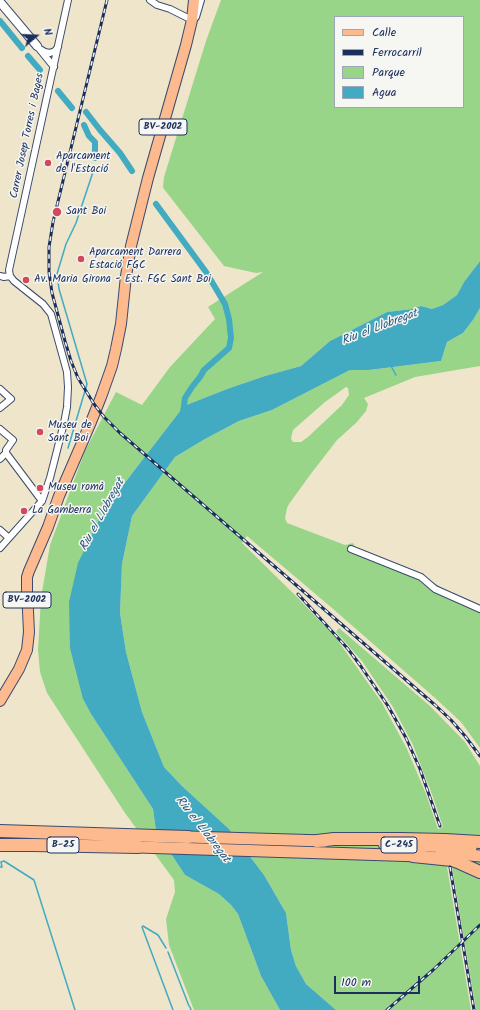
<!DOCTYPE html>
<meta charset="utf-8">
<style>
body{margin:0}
#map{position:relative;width:480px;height:1010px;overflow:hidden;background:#eee5cb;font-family:Kalam,sans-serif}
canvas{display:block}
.legend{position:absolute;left:334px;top:16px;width:130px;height:92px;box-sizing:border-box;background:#f6f6f2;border:1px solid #9ea6b7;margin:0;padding:5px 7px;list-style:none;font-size:12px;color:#1b2f5e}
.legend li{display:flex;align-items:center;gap:8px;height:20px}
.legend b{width:20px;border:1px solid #9ea6b7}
.north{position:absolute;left:16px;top:16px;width:40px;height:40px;-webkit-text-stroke:3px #f6f6f2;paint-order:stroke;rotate:71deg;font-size:11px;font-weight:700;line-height:16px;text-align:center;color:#1b2f5e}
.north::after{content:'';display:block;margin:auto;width:14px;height:18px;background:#1b2f5e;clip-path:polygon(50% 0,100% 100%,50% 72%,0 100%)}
.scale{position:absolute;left:334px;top:976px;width:86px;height:18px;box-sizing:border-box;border:2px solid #1b2f5e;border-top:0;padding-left:5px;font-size:12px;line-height:14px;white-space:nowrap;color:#1b2f5e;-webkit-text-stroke:3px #f6f6f2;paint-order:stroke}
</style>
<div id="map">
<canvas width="480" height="1010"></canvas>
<ul class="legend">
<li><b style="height:5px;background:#fcba8e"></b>Calle</li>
<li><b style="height:5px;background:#1b2f5e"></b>Ferrocarril</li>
<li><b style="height:11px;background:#98d589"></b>Parque</li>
<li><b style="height:11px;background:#42aac1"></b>Agua</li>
</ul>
<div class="north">N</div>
<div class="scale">100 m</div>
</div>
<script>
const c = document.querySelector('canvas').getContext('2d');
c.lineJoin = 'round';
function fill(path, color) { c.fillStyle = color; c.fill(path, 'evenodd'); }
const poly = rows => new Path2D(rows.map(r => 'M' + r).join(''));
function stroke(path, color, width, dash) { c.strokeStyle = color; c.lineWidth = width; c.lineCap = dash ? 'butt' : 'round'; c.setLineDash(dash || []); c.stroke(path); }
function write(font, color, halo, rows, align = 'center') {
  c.font = font + ' Kalam,sans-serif'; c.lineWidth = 3; c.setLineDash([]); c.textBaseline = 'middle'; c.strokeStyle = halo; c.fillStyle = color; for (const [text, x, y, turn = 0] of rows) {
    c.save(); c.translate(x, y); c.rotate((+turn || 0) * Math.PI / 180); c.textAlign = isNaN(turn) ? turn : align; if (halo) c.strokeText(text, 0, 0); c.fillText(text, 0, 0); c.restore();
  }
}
const green = poly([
 [221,0,480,0,480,261,464,282,457,295,443,305,432,309,421,306,412,309,387,312,330,341,301,366,265,376,227,389,184,406,150,450,104,510,83,699,91,714,153,809,156,831,185,875,219,894,231,905,238,914,261,976,280,1010,194,1010,169,945,166,919,175,892,174,880,125,813,47,693,40,672,38,650,41,598,50,545,85,451,116,392,142,405,170,367,215,319,208,307,263,272,256,273,224,266,164,189,163,187,164,177,206,41],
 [335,17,463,17,463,107,335,107],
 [480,308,480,366,415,377,364,398,368,404,366,411,356,423,337,440,310,475,289,504,287,508,285,518,287,523,345,545,353,543,355,547,357,549,422,575,450,593,480,606,480,748,461,722,434,697,332,608,247,536,242,543,296,596,336,638,382,703,407,749,426,794,438,829,443,827,433,797,413,745,393,707,362,661,336,632,339,628,430,706,465,742,480,766,480,1010,476,1010,452,867,447,867,471,1010,336,1010,306,984,296,966,291,950,286,913,264,875,229,829,182,786,164,767,142,712,126,652,120,613,122,564,132,516,175,457,205,439,239,421,272,410,350,370,369,370,441,361,447,342,463,333,473,320],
 [346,387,348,388,349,395,342,405,308,437,301,442,293,442,291,439,292,434,293,430,325,402]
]);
const water = poly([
 [480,261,480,308,473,320,463,333,447,342,441,361,369,370,350,370,272,410,239,421,205,439,175,457,132,516,122,564,120,613,126,652,142,712,164,767,182,786,229,829,264,875,286,913,291,950,296,966,306,984,336,1010,280,1010,261,976,238,914,231,905,219,894,185,875,156,831,153,809,91,714,83,699,70,648,69,602,78,563,104,510,150,450,184,406,227,389,265,376,301,366,330,341,387,312,412,309,421,306,432,309,443,305,457,295,464,282]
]);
const stream = poly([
 [391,366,396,375],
 [68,448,87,384,59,289,57,274,66,244,76,223,94,169],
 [0,867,2,867,1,862,4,861,34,880,75,1010],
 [166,948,158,935,143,926,142,927,173,1010],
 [168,952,189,1006],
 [190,1007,191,1010]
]);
const canal = poly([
 [0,21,22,48],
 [28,56,40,70],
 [58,91,72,108],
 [86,112,100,130,120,153,132,171],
 [84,125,89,136,95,142,95,158],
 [156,204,206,272,225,304,229,319,231,338,229,348,204,370,200,377,192,387,185,398,183,413]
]);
const minor = poly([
 [150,0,157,5,170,9,192,20],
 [196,17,201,0],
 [37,46,54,67],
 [40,49,45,52,50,53,55,51,58,47],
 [0,276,4,277,10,276],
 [0,389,11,399,0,408],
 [0,429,13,440,6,450,6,453,42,501],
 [0,459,6,453],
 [0,530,9,538],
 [0,548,42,501,50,478,64,423,67,407,68,387,67,372,51,314,43,304,14,281,10,276,9,270,68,0],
 [351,549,421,577,435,589,480,609]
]);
const tertiary = poly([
 [0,2,37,46]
]);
const primary = poly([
 [0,701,19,669,27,650,29,632,27,590,27,577,29,571,48,527,59,496,91,422,101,397,112,366,116,349,121,324,126,276,131,246,148,178,186,45,192,20,194,0]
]);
const trunk = poly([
 [188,837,325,841],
 [384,844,471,848],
 [138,847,421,856],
 [440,855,469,855,480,856]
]);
const motorway = poly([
 [0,831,188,837],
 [317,841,334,839,401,839,445,840,480,842],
 [0,845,32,845,138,847],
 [413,856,452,860,460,863,480,872]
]);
const rail = poly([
 [107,0,53,222,49,247,49,272,52,293,65,341,71,361,78,378,94,404,104,417,120,433,435,705,451,720,465,736,480,756],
 [298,594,348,649,360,665,388,706,406,738,420,769,440,826],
 [450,867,474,1010],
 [387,1010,433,970,480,925]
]);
const markers = [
 [48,163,4,"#d1495b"],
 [57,212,5,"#d1495b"],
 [81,259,4,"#d1495b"],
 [26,280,4,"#d1495b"],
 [40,432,4,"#d1495b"],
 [40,488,4,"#d1495b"],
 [24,511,4,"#d1495b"]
];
const shields = [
 [163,127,48],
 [27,600,48],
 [63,845,32],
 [399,845,36]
];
const shieldNames = [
 ["BV-2002",163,127],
 ["BV-2002",27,600],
 ["B-25",63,845],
 ["C-245",399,845]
];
const streetNames = [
 ["Carrer Josep Torres i Bages",28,136,-78]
];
const poiNames = [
 ["Aparcament",56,157],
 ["de l'Estació",56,170],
 ["Sant Boi",66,212],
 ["Aparcament Darrera",89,253],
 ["Estació FGC",89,266],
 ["Av. Maria Girona - Est. FGC Sant Boi",34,280],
 ["Museu de",48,426],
 ["Sant Boi",48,439],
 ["Museu romà",48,488],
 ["La Gamberra",32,511]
];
const waterNames = [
 ["Riu el Llobregat",380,328,-21],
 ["Riu el Llobregat",103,515,-61],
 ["Riu el Llobregat",202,830,52]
];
fill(green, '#98d589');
fill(water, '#42aac1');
stroke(stream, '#42aac1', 1.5);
stroke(canal, '#42aac1', 6);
stroke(minor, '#3b4a6e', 8);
stroke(tertiary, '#3b4a6e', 10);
stroke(primary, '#3b4a6e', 12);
stroke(trunk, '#3b4a6e', 13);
stroke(motorway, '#3b4a6e', 14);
stroke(minor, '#fff', 6);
stroke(tertiary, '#fff', 8);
stroke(primary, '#fcba8e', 10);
stroke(trunk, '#fcba8e', 11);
stroke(motorway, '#fcba8e', 12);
stroke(rail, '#1b2f5e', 3);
stroke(rail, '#f6f6f2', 1.5, [4.5]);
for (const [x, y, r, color] of markers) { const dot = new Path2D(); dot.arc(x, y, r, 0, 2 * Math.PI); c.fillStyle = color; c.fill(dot); stroke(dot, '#f6f6f2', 1.5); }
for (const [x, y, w] of shields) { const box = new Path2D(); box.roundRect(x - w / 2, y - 8, w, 16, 3); c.fillStyle = '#f6f6f2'; c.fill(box); stroke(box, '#1b2f5e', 1); }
write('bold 10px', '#1b2f5e', null, shieldNames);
write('11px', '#1b2f5e', '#f6f6f2', streetNames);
write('11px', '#1b2f5e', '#f6f6f2', poiNames, 'left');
write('italic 12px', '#295a81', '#f6f6f2', waterNames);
</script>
